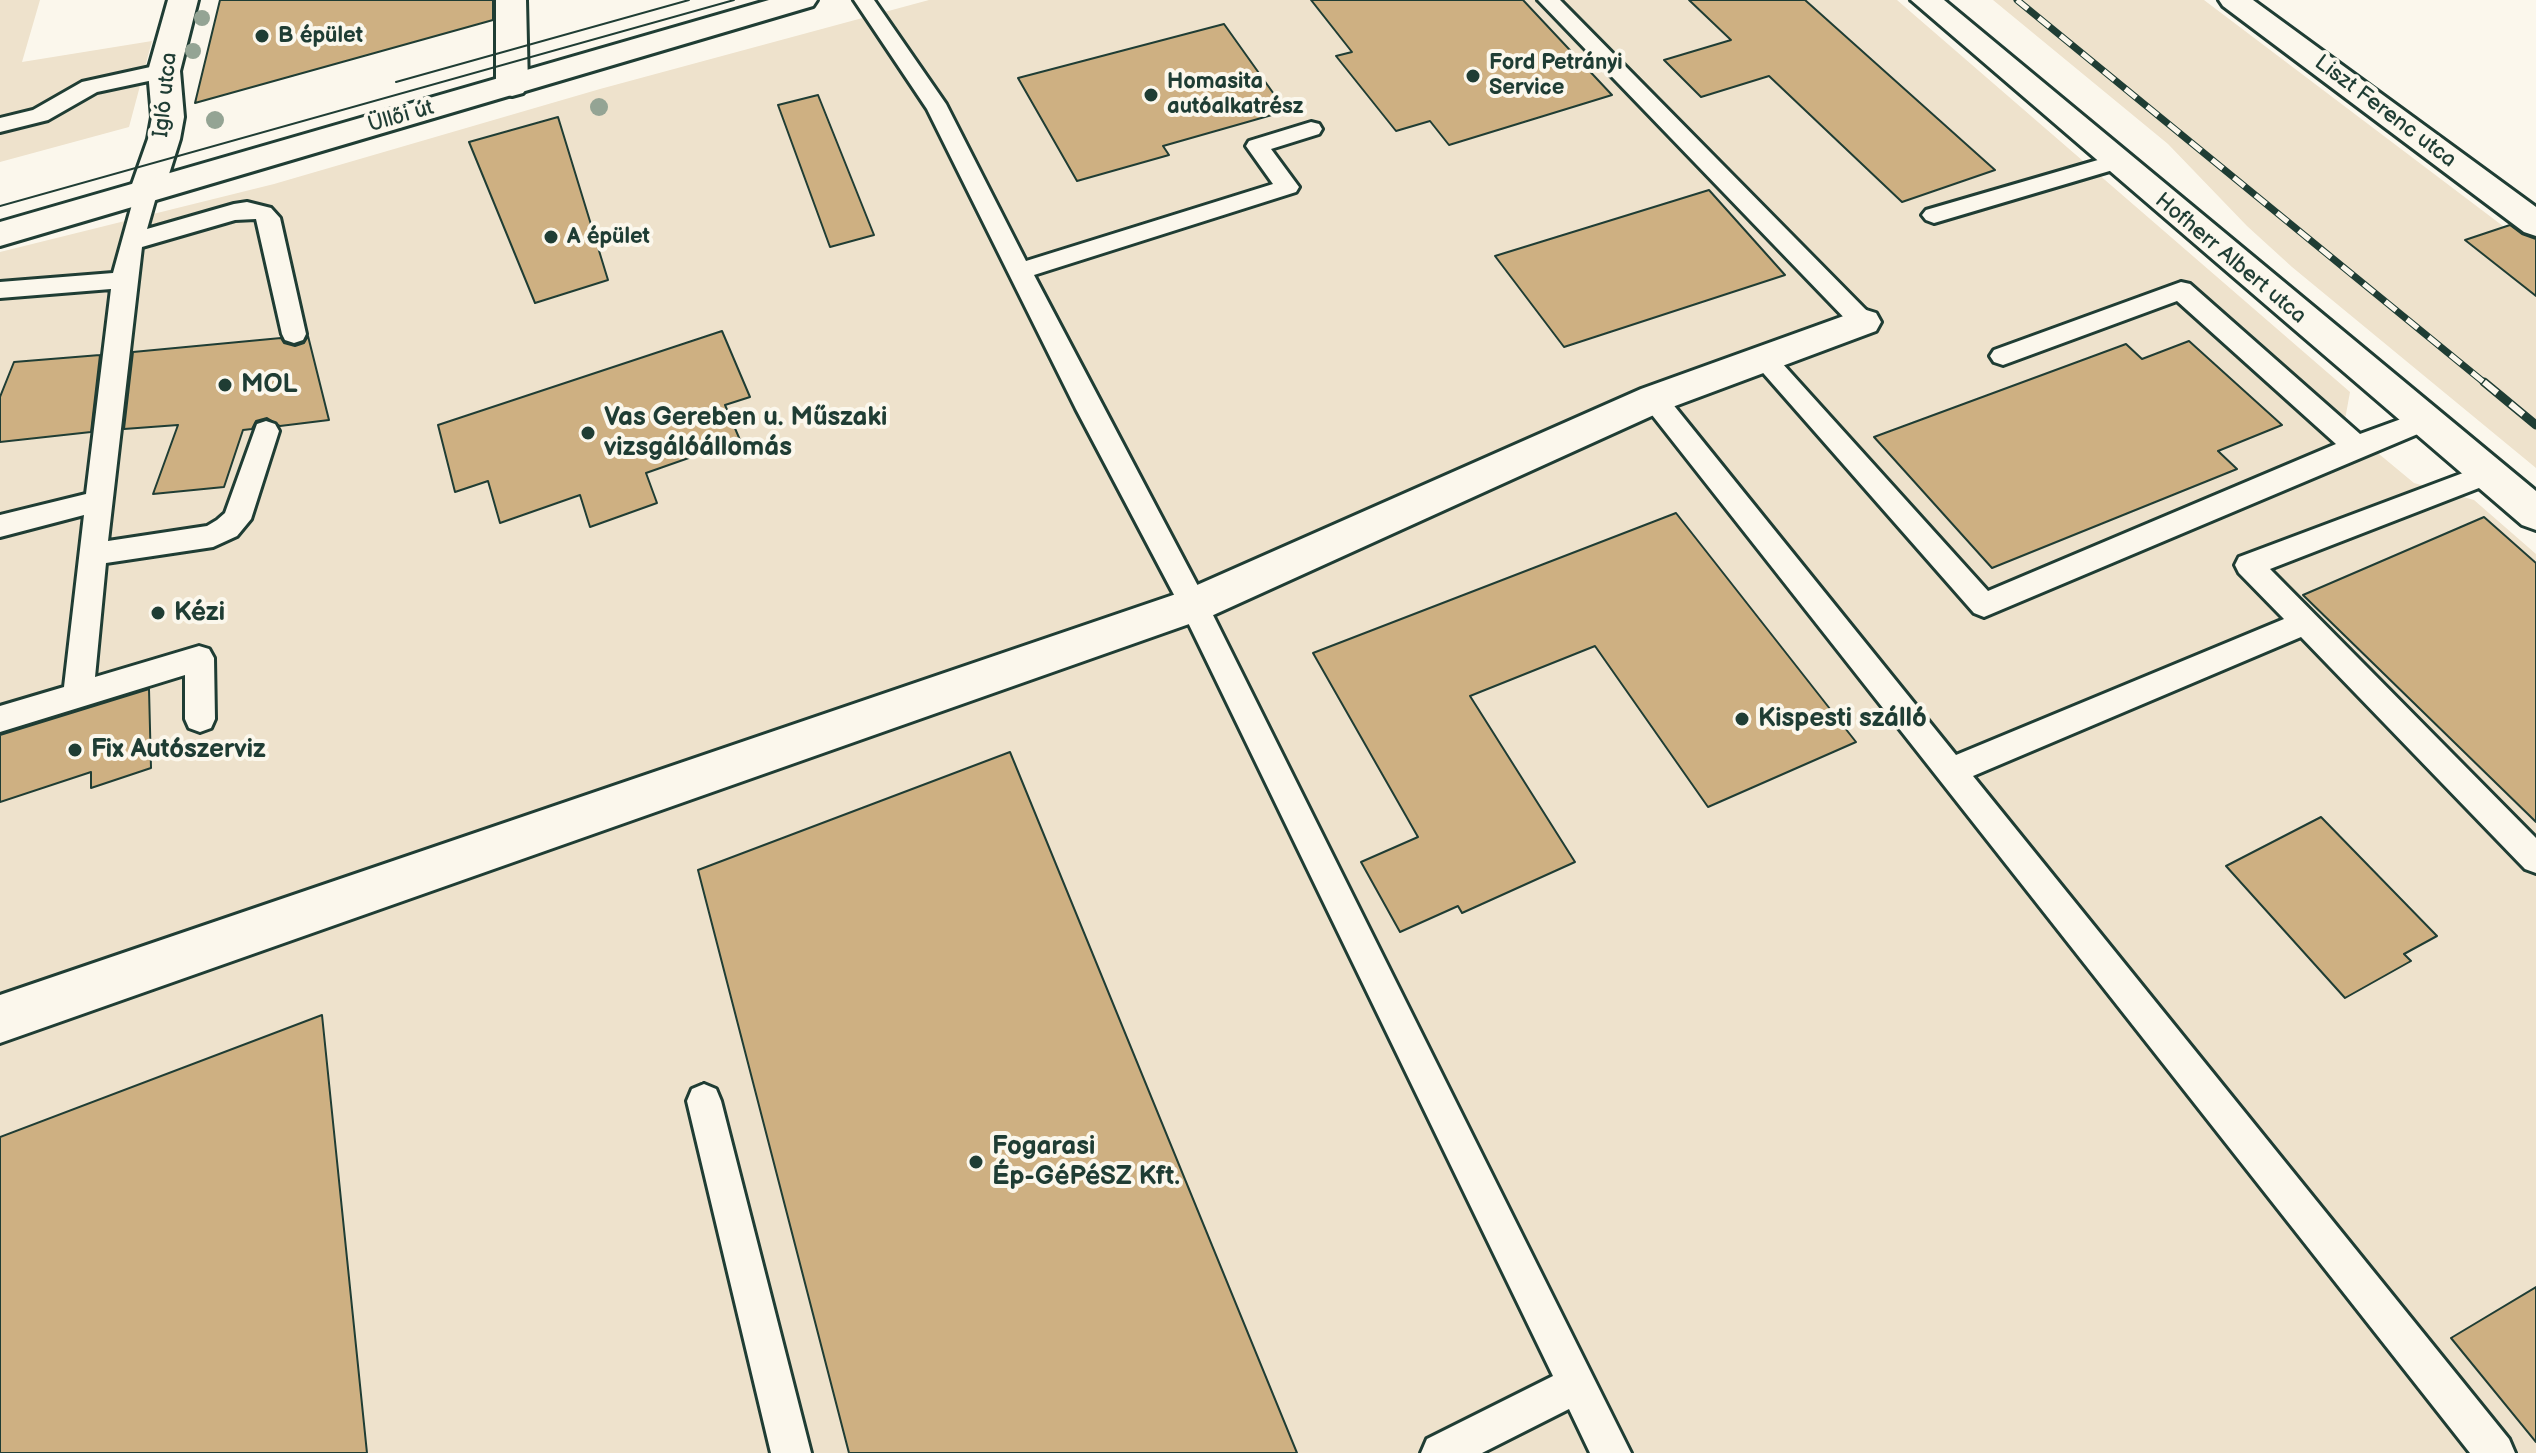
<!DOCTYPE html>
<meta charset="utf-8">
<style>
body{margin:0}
canvas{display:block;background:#fbf7ec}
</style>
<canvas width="2536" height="1453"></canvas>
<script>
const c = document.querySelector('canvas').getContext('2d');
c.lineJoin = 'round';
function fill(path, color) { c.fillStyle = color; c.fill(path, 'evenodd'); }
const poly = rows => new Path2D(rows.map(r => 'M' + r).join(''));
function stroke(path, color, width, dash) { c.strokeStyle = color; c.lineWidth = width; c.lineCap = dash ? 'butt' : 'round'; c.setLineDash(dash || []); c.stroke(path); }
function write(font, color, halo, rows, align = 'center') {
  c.font = font + ' "Balsamiq Sans",sans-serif'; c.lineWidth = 8; c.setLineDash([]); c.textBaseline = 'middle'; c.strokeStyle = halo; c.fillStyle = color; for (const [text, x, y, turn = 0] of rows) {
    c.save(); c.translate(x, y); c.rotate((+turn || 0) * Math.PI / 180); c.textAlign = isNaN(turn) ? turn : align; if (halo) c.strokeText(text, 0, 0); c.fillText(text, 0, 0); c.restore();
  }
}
const built = poly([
 [0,0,40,0,22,62,152,41,129,127,0,162],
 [929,0,1897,0,2350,392,2344,425,2414,483,2474,500,2536,554,2536,1453,0,1453,0,252,274,184,600,89],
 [1993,0,2204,0,2536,251,2536,468,2292,267,2247,226,2168,144]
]);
const building = poly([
 [220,0,493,0,493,20,195,103,220,0],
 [1311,0,1523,0,1612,95,1449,145,1430,121,1396,131,1336,56,1352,52,1311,0],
 [1689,0,1805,0,1995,170,1902,202,1769,76,1701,97,1664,60,1731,40,1689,0],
 [1224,24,1286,111,1163,146,1169,155,1077,181,1018,78,1224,24],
 [818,95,874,235,830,247,778,105,818,95],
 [558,117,608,280,535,303,469,142,558,117],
 [1709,190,1785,275,1564,347,1495,256,1709,190],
 [2510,225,2522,234,2536,239,2536,296,2465,240,2510,225],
 [722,331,750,397,725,405,740,440,646,473,657,503,590,527,580,495,500,523,488,481,455,492,438,425,722,331],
 [308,336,329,420,280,426,267,418,256,421,252,429,243,430,224,487,153,494,178,425,124,429,133,352,281,338,284,343,295,346,304,343,308,336],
 [2189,341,2282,425,2218,451,2237,469,1992,568,1874,437,2126,344,2142,359,2189,341],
 [100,355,91,432,0,442,0,397,14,362,100,355],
 [1676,513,1856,742,1708,807,1595,646,1470,696,1575,862,1462,913,1458,906,1400,932,1361,862,1418,837,1313,653,1676,513],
 [2484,517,2536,563,2536,822,2303,595,2484,517],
 [149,689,151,768,91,788,91,772,0,802,0,735,149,689],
 [1010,752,1297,1453,849,1453,698,870,1010,752],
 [2321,817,2437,936,2404,954,2411,961,2345,998,2226,866,2321,817],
 [322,1015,367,1453,0,1453,0,1137,322,1015],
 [2536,1287,2536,1442,2451,1338,2536,1287]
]);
const service = poly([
 [854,0,874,0,946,104,1026,261,1273,184,1246,146,1249,141,1311,122,1319,124,1322,129,1319,134,1271,149,1299,187,1296,192,1034,275,1208,605,1631,1453,1590,1453,1569,1409,1482,1453,1421,1453,1427,1439,1553,1376,1181,608,1076,409,927,109,854,0],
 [1538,0,1560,0,1872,316,1875,322,1872,328,1863,331,1854,328,1538,0],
 [164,64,172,66,175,71,172,76,97,92,48,120,0,132,0,118,33,110,82,82,164,64],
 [2115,155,2123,157,2126,162,2123,167,1934,223,1926,220,1922,215,1926,210,2115,155],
 [147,182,155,185,158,190,147,229,234,204,247,202,271,208,280,218,306,334,303,340,294,343,285,340,282,334,256,219,235,220,142,247,108,541,207,526,217,520,225,513,257,424,266,421,275,424,279,431,251,519,237,536,213,547,106,563,95,677,199,646,209,649,214,658,215,719,211,728,200,732,189,728,185,719,185,675,0,732,0,706,64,687,84,515,0,537,0,515,86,494,111,289,0,298,0,282,113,273,136,190,139,185,147,182],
 [2181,282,2190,284,2360,434,2423,411,2432,414,2436,421,2432,428,1984,617,1974,613,1750,358,1754,352,1763,349,1772,352,1988,591,2336,444,2177,301,2003,365,1994,362,1990,356,1994,350,2181,282],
 [1654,390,1663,392,1956,755,2284,619,2239,573,2235,565,2239,557,2479,467,2488,464,2497,467,2501,474,2497,481,2270,569,2536,838,2536,873,2525,869,2301,637,1973,776,2509,1439,2515,1453,2470,1453,1645,406,1641,399,1645,392,1654,390],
 [704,1084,716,1089,721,1101,811,1453,771,1453,687,1101,692,1089,704,1084]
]);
const minor = poly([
 [168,0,198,0,180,71,184,117,180,139,164,190,159,198,147,201,135,198,130,190,148,139,152,117,148,71,168,0],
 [496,0,526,0,528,86,523,93,512,96,501,93,496,86,496,0],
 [1911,0,1944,0,2536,491,2536,530,2522,525,1911,0],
 [2219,0,2253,0,2536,207,2536,236,2524,232,2223,6,2219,0],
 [1863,309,1876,313,1881,322,1876,331,1667,409,1209,617,0,1043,0,995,1179,593,1641,389,1863,309]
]);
const secondary = poly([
 [769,0,817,0,813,6,0,246,0,222,769,0]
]);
const tram = poly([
 [396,82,689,0],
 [0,206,734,0]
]);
const railFar1 = poly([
 [2017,0,2486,384]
]);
const rail = poly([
 [2484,382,2536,425]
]);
const trees = [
 [202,18,8],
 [193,51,8],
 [599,107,9],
 [215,120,9]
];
const markers = [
 [262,36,8,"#1f3d34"],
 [1473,76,8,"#1f3d34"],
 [1151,95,8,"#1f3d34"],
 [551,237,8,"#1f3d34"],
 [225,385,8,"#1f3d34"],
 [588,433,8,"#1f3d34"],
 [158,613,8,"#1f3d34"],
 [1742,719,8,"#1f3d34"],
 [75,750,8,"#1f3d34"],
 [976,1162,8,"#1f3d34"]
];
const farPoinames = [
 ["B épület",278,36],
 ["Ford Petrányi",1489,63],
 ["Service",1489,88],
 ["Homasita",1167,82],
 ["autóalkatrész",1167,107],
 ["A épület",567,237]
];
const farStreetnames = [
 ["Igló utca",166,95,-84],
 ["Liszt Ferenc utca",2385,112,37],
 ["Üllői út",401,117,-16],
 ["Hofherr Albert utca",2230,259,40]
];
const poiNames = [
 ["MOL",241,385],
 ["Vas Gereben u. Műszaki",604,418],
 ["vizsgálóállomás",604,448],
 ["Kézi",174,613],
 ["Kispesti szálló",1758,719],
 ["Fix Autószerviz",91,750],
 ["Fogarasi",992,1147],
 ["Ép-GéPéSZ Kft.",992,1177]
];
fill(built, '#eee2cc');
fill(building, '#ceb082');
stroke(building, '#1f3d34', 2);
stroke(service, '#1f3d34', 6);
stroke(minor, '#1f3d34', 6);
stroke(secondary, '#1f3d34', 6);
fill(service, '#fbf7ec');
fill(minor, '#fbf7ec');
fill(secondary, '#fbf7ec');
stroke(tram, '#1f3d34', 2);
stroke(railFar1, '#1f3d34', 7);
stroke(rail, '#1f3d34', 9);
stroke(railFar1, '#fbf7ec', 5, [14]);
stroke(rail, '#fbf7ec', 6, [17]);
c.fillStyle = '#94a494';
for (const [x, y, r] of trees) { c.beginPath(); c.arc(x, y, r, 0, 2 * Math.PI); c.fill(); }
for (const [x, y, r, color] of markers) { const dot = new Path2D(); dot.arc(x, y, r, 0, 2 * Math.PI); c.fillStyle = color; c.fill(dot); stroke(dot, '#fbf7ec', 3); }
write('bold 22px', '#1f3d34', '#fbf7ec', farPoinames, 'left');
write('22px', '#1f3d34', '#fbf7ec', farStreetnames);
write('bold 26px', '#1f3d34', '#fbf7ec', poiNames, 'left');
</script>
